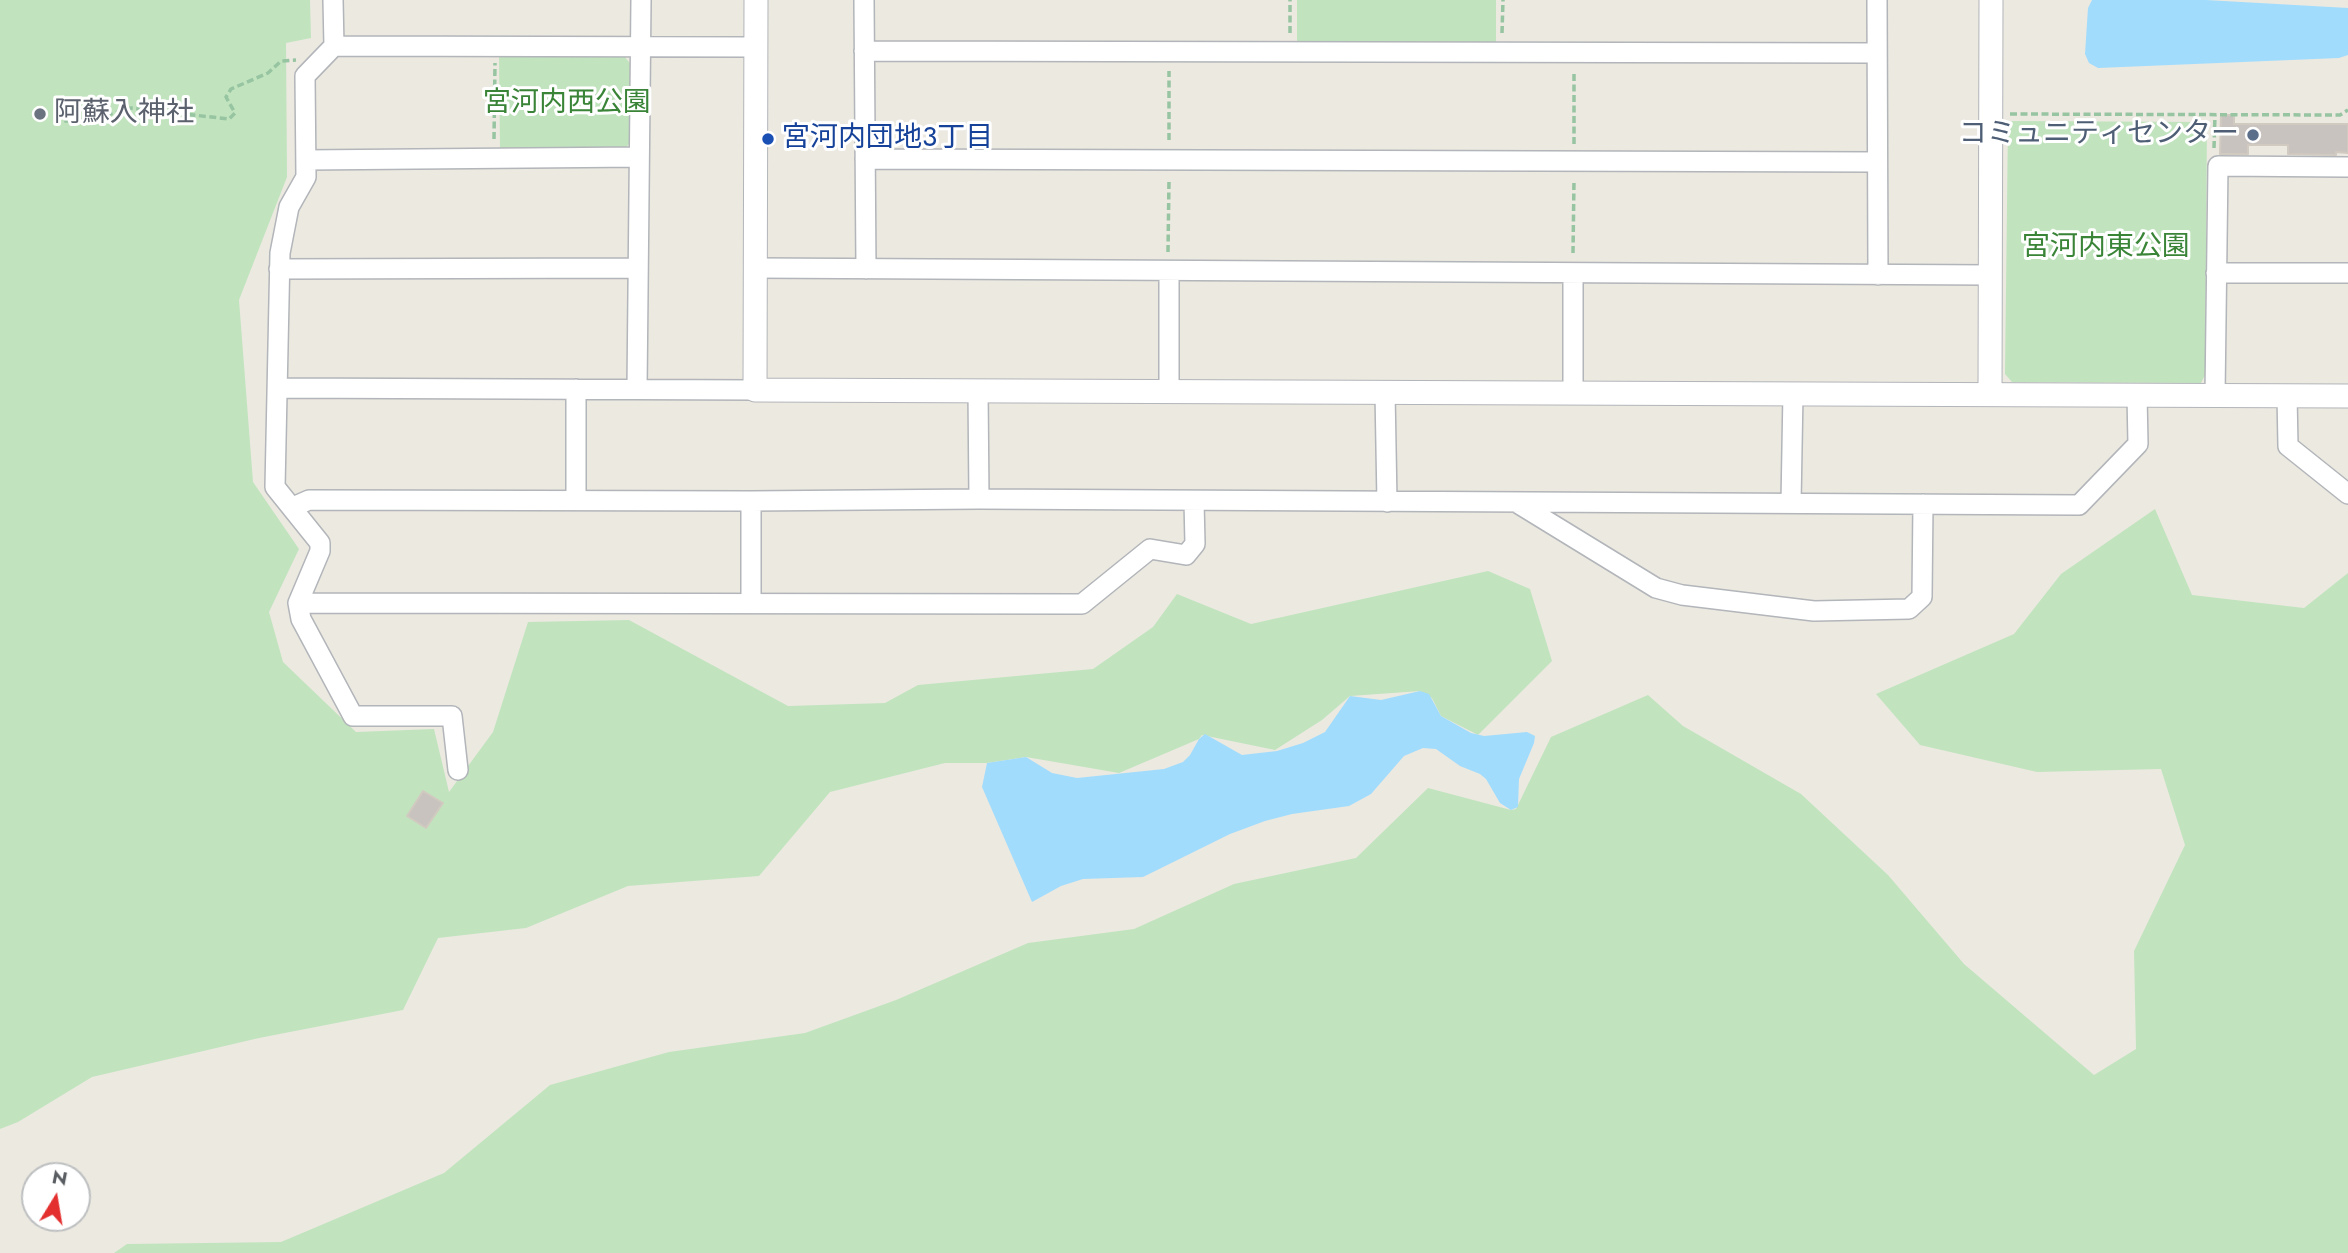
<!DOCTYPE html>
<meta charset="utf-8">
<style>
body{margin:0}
#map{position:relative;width:2348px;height:1253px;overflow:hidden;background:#ece9e1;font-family:Jost,sans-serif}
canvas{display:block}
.north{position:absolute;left:21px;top:1162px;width:70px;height:70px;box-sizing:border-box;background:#fff;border:2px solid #bdbfc0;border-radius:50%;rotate:11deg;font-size:19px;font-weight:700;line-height:28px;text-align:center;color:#5a5e62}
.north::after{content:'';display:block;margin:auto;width:24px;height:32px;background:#e42f2f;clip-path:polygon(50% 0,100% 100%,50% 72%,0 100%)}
</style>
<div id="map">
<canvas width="2348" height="1253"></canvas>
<div class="north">N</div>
</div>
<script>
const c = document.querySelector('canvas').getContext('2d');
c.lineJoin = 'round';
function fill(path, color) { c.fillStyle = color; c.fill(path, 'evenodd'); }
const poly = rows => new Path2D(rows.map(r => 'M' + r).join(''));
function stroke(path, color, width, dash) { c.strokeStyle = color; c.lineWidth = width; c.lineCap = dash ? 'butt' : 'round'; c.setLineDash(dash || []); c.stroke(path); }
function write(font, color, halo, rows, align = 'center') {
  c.font = font + ' Jost,"Noto Sans JP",sans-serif'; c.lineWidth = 6; c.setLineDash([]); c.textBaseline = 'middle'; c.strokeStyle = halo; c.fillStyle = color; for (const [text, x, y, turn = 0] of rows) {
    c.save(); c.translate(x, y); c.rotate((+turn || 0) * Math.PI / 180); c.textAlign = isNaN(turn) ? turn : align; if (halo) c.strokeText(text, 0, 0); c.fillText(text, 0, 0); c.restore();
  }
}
const green = poly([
 [0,0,310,0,311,38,286,43,287,177,239,300,253,482,299,549,269,612,283,662,356,732,434,729,449,792,493,732,528,622,629,620,788,706,885,703,918,685,1093,669,1153,627,1177,594,1251,624,1488,571,1530,589,1552,661,1478,735,1441,716,1432,698,1420,691,1350,696,1322,720,1275,750,1202,735,1199,739,1119,773,1026,757,987,763,945,763,830,792,759,876,628,886,526,928,438,938,403,1010,259,1038,92,1077,18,1122,0,1129],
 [1297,0,1496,0,1496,42,1297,41],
 [499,56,624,56,634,68,632,142,621,151,500,149],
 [2008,121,2207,122,2205,375,2201,383,2012,382,2005,374],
 [2155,509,2192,595,2304,608,2348,573,2348,1253,114,1253,127,1244,281,1242,444,1173,550,1085,669,1052,805,1033,896,1000,1028,943,1134,929,1234,884,1356,858,1428,788,1511,810,1516,809,1551,737,1648,695,1683,726,1801,794,1888,875,1964,964,2094,1075,2136,1049,2134,951,2185,845,2161,769,2037,772,1920,745,1876,694,2014,634,2061,574]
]);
const water = poly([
 [2092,0,2206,0,2348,8,2348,55,2339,58,2098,68,2089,63,2085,54,2088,8],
 [1420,691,1429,694,1441,716,1471,733,1484,736,1527,732,1535,736,1534,743,1519,779,1518,807,1511,810,1500,803,1486,779,1480,774,1460,766,1436,749,1423,748,1404,756,1371,794,1349,806,1292,814,1265,821,1230,834,1143,877,1083,879,1061,886,1032,902,982,787,987,763,1026,757,1052,773,1077,778,1164,769,1183,762,1190,755,1199,739,1205,734,1242,755,1277,751,1303,743,1325,732,1350,696,1381,700]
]);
const building = poly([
 [2221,115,2234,115,2234,124,2348,124,2348,153,2336,152,2336,155,2288,154,2288,145,2248,145,2248,154,2220,154,2221,115],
 [423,791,443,803,426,828,407,816,423,791]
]);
const path = poly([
 [1290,33,1290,0],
 [1502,33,1503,0],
 [2010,114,2340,115,2348,110],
 [54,119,66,121,96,118,131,108,229,119,235,113,226,97,231,89,268,73,281,61,296,60],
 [494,139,495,63],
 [1169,140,1169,71],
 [1574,144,1574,72],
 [2214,148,2215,115],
 [1168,252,1169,180],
 [1573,253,1574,180]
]);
const minor = poly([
 [333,0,334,46,305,76,306,177,289,207,280,253,275,487,320,543,320,551,298,603,301,619,353,716,452,716,458,770],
 [864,0,866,269],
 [1877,0,1878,275],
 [334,46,756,47],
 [864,51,1877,53],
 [865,159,1877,162],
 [306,160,639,157],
 [755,268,1990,275],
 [279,269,638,268],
 [1169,271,1169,391],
 [2216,273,2348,273],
 [278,388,755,390],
 [576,389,576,500],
 [637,389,641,0],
 [978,390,979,499],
 [1385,392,1387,502],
 [1573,392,1573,273],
 [2215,395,2218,166,2348,167],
 [2287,395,2288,446,2348,494],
 [1791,503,1793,393],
 [1519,504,1656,588,1682,595,1814,611,1909,609,1922,597,1923,504],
 [293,507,309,500,751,501,979,499,2079,505,2138,444,2137,395],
 [298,603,1082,604,1150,549,1186,555,1195,544,1194,501],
 [751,603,751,501]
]);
const tertiary = poly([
 [756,0,755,390,2348,396],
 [1990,394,1991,0]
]);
const markers = [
 [40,114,7,"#6b7280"],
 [2253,135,7,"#5c6f8a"],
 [768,139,7,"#1a4fb4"]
];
const parkNames = [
 ["宮河内西公園",567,104],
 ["宮河内東公園",2106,248]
];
const worshipNames = [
 ["阿蘇入神社",54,114]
];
const serviceNames = [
 ["コミュニティセンター",2239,135]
];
const transitNames = [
 ["宮河内団地3丁目",782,139]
];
fill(green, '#c1e4be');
fill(water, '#a1dcfd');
fill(building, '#c8c3be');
stroke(building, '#d1cac0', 2);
stroke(minor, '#b2b5b9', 22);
stroke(tertiary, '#b2b5b9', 25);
stroke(path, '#97c4a1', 3.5, [7, 3.5]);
stroke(minor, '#fff', 19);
stroke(tertiary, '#fff', 23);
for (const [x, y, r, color] of markers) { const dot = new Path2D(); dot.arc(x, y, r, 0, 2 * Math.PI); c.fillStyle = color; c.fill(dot); stroke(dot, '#fff', 2.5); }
write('28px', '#398437', '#fff', parkNames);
write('28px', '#5b616d', '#fff', worshipNames, 'left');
write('28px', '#4e5e75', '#fff', serviceNames, 'right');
write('28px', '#164399', '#fff', transitNames, 'left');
</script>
